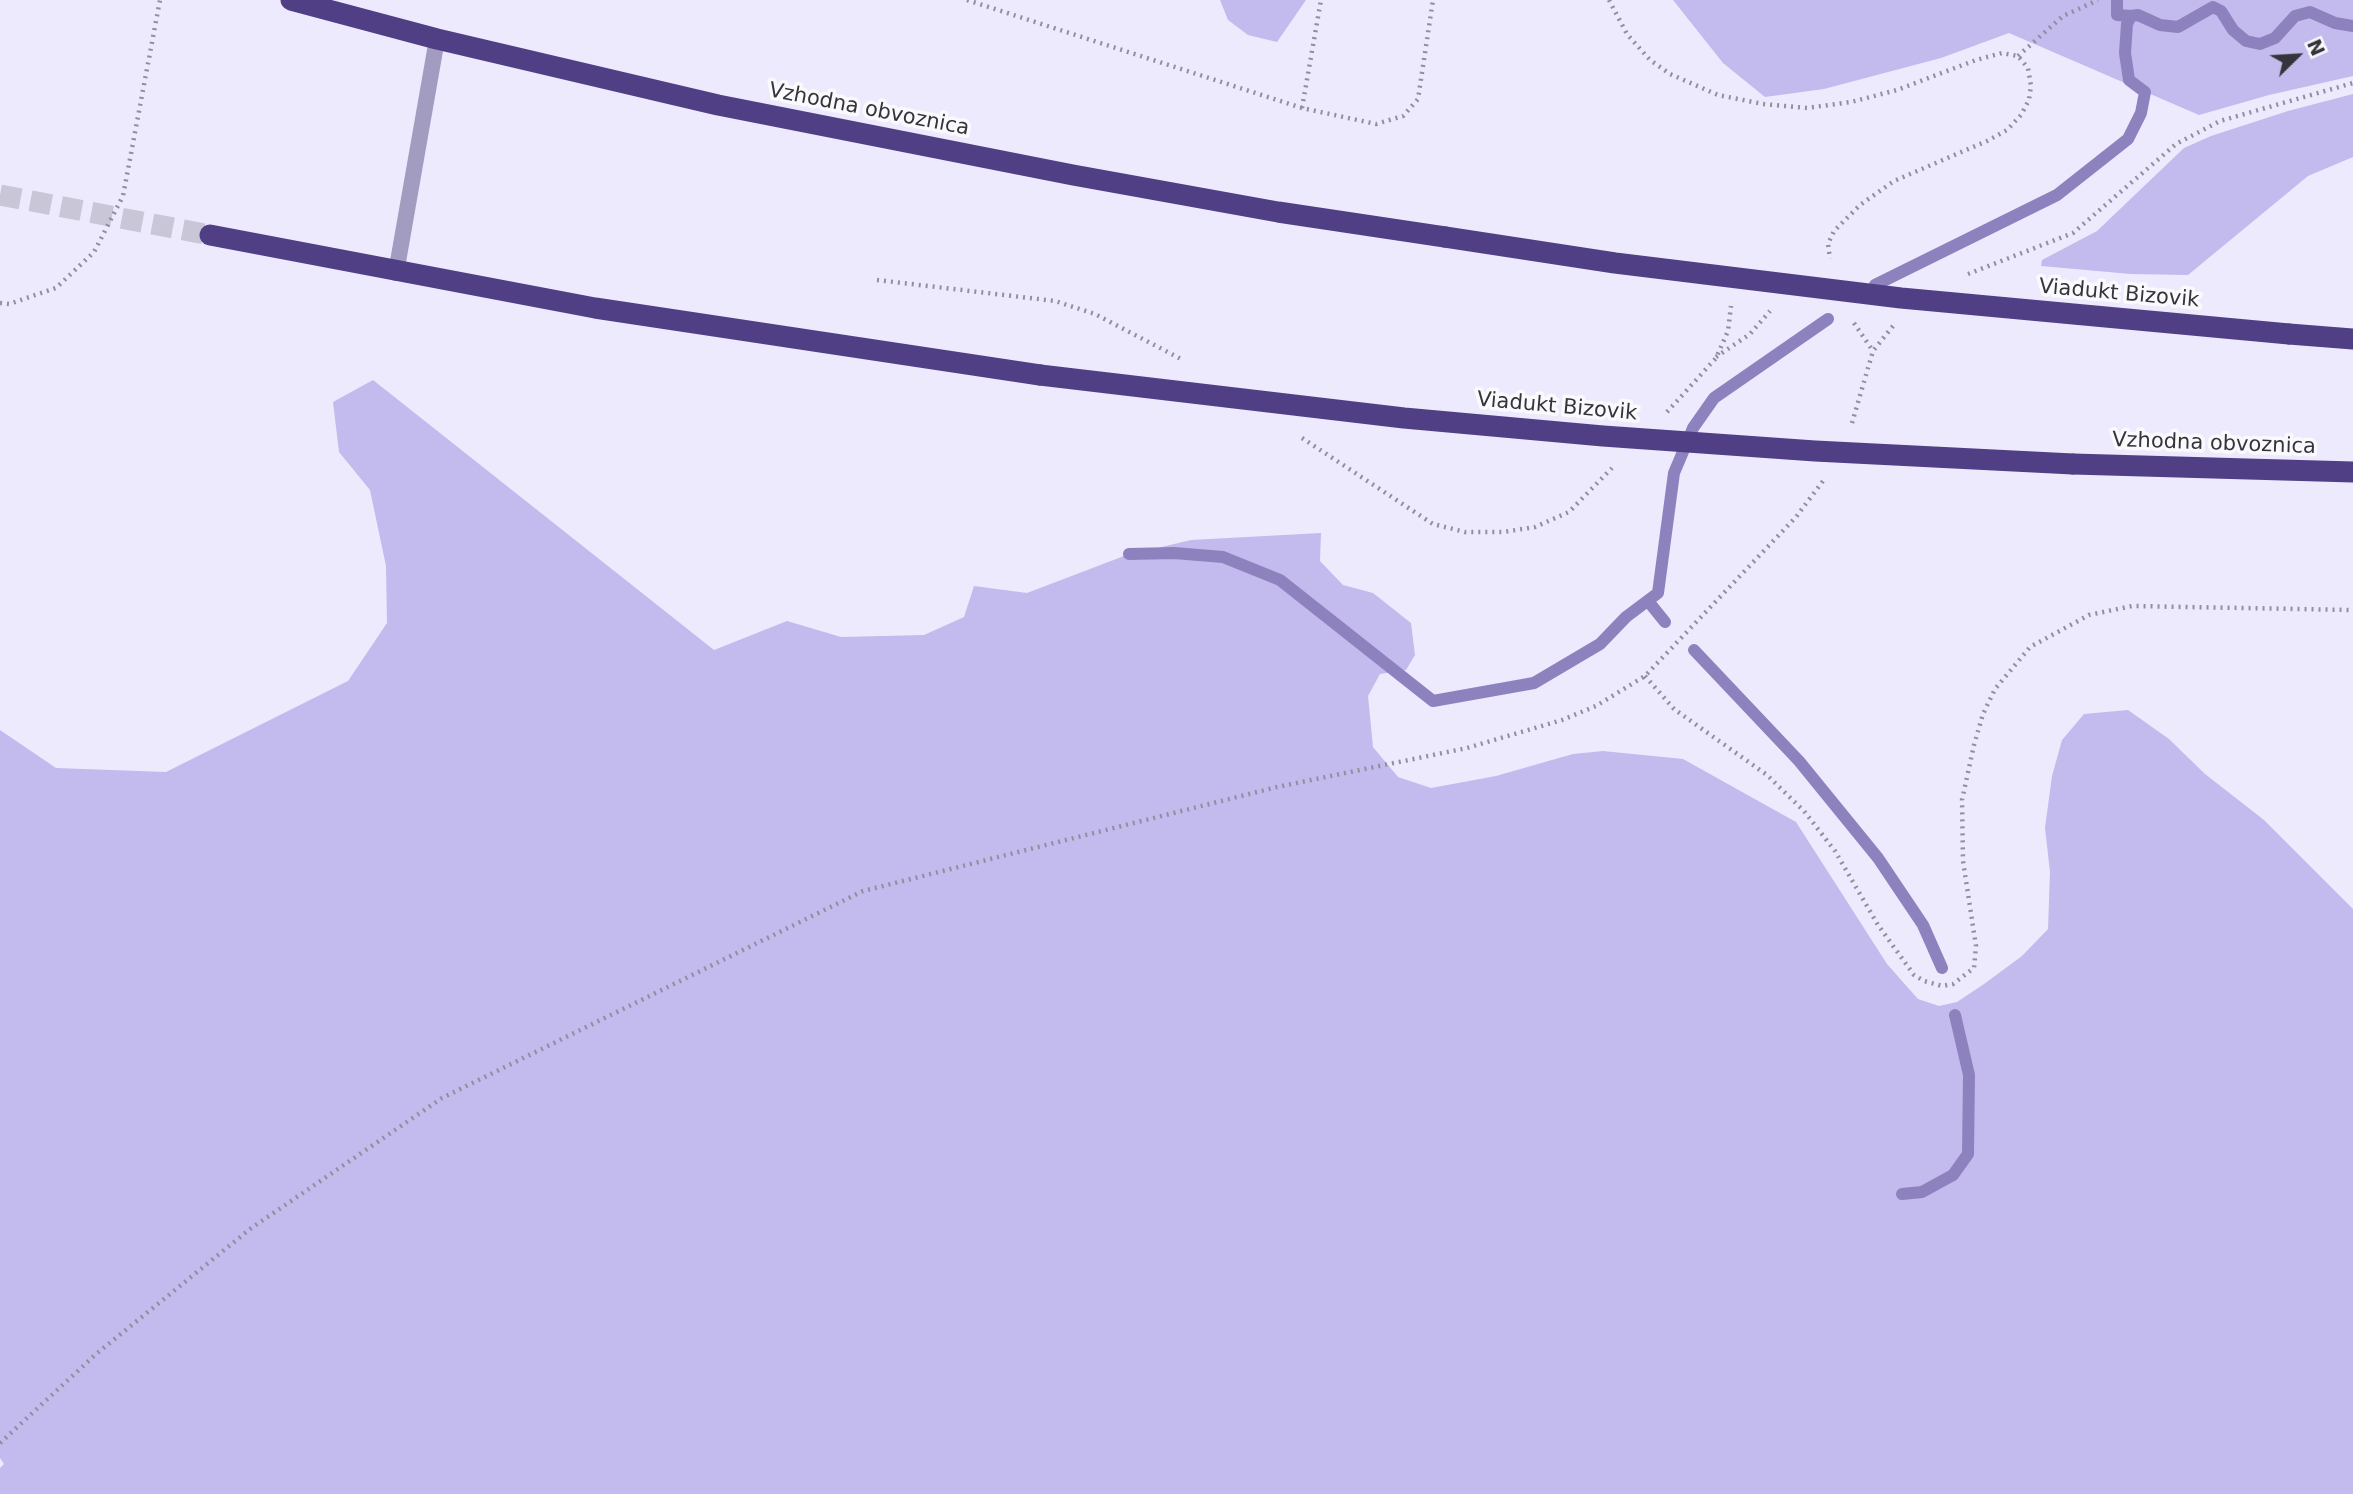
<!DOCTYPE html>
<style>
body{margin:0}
#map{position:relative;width:2353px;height:1494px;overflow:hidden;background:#edeafe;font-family:"DejaVu Sans",sans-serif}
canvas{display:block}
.north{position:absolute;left:2262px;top:21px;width:70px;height:70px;-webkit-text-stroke:5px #fafafd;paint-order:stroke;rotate:66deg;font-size:19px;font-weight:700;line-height:28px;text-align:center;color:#35343c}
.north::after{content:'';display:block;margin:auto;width:24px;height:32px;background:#35343c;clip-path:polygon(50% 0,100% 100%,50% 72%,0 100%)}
</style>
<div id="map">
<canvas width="2353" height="1494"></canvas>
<div class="north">N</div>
</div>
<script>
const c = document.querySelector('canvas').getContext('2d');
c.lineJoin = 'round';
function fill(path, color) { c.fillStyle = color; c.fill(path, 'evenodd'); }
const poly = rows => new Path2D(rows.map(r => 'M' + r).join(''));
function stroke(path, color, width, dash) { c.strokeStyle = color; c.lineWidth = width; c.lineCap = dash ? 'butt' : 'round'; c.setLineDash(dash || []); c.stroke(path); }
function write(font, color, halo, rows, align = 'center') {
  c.font = font + ' "DejaVu Sans",sans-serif'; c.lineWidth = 7; c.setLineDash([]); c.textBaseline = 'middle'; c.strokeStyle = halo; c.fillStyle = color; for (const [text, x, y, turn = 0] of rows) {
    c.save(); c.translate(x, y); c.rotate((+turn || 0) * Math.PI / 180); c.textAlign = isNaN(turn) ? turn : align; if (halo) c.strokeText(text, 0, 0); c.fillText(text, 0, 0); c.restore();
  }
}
const green = poly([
 [1220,0,1306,0,1277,42,1248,35,1228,20],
 [1673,0,2353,0,2353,76,2269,95,2199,115,2009,33,1941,58,1824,89,1765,97,1723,63],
 [2353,94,2353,157,2308,176,2188,275,2131,274,2041,266,2042,260,2097,231,2184,148,2211,136,2288,111],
 [373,380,714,650,787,621,841,637,924,635,964,617,974,586,1027,593,1124,556,1191,540,1321,533,1320,561,1343,585,1373,593,1411,623,1415,655,1406,670,1380,674,1368,696,1373,747,1398,777,1431,788,1496,776,1573,754,1603,751,1683,759,1796,822,1887,964,1918,999,1939,1006,1957,1002,1984,984,2022,956,2048,929,2050,872,2045,828,2052,776,2062,740,2084,714,2128,710,2169,739,2205,774,2264,820,2353,909,2353,1494,0,1494,0,1468,4,1464,0,1458,0,730,56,768,166,772,348,681,387,623,386,566,370,490,339,452,333,402]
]);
const stream = poly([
 [2117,0,2117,15,2131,16],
 [1875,285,2057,195,2128,139,2141,113,2145,92,2129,80,2125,53,2127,24,2131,16,2138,15,2160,25,2178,27,2213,7,2221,11,2233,30,2246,41,2260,44,2275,38,2295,16,2310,12,2335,23,2353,26],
 [1129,554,1174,553,1223,557,1280,580,1433,701,1534,683,1600,644,1626,617,1658,593,1674,473,1693,428,1714,398,1828,319],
 [1648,601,1665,622],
 [1694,650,1799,761,1878,858,1923,925,1942,968],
 [1902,1194,1922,1192,1953,1175,1968,1154,1969,1075,1955,1015]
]);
const motorwayTunnel = poly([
 [0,195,210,235]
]);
const path = poly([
 [967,0,1302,108,1376,124,1403,116,1418,99,1433,0],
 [1609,0,1627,34,1650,60,1670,74,1718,95,1763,104,1807,108,1851,102,1897,90,1976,60,2002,53,2018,56,2028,68,2031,86,2029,100,2021,115,2007,130,1987,141,1894,181,1860,205,1834,231,1828,244,1830,259],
 [2018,56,2063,16,2098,0],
 [1302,108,1321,0],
 [1968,274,2073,233,2176,144,2220,121,2353,83],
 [877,280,1055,301,1095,314,1183,360],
 [0,303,9,304,56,288,94,252,123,196,160,0],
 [1854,323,1873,351],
 [1716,357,1750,334,1770,311],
 [1667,412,1716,358,1728,331,1731,306],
 [1852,423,1873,351,1893,326],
 [1302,438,1433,524,1465,532,1503,532,1535,527,1569,512,1612,468],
 [1645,676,1674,709,1767,775,1804,811,1835,851,1878,925,1914,975,1924,981,1942,986,1953,984,1974,968,1976,946,1963,861,1962,800,1974,745,1983,714,1995,689,2030,647,2089,615,2132,606,2353,610],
 [0,1443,95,1355,250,1229,442,1098,863,891,1277,787,1467,748,1562,720,1596,706,1645,676,1796,517,1823,481]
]);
const service = poly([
 [396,273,437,39]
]);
const motorway = poly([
 [291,0,437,39,718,105,1073,175,1278,212,1445,237],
 [210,235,595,308,1040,375],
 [2289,334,2353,339],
 [2073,464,2353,472]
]);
const motorwayBridge = poly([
 [1445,237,1615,263,1901,298,2289,334],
 [1040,375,1404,418,1603,436,1815,451,2073,464]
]);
const streetNames = [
 ["Vzhodna obvoznica",869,110,11],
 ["Viadukt Bizovik",2119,294,5],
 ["Viadukt Bizovik",1557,407,5],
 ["Vzhodna obvoznica",2214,444,2]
];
fill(green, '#c3baed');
stroke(stream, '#8e82be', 12);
stroke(motorwayTunnel, '#c8c6d7', 21, [21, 10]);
stroke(path, '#918f9d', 4.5, [2, 5]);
stroke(service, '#a29cc0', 16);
stroke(motorway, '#513f86', 21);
stroke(motorwayBridge, '#513f86', 21);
write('21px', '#35343c', '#fafafd', streetNames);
</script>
